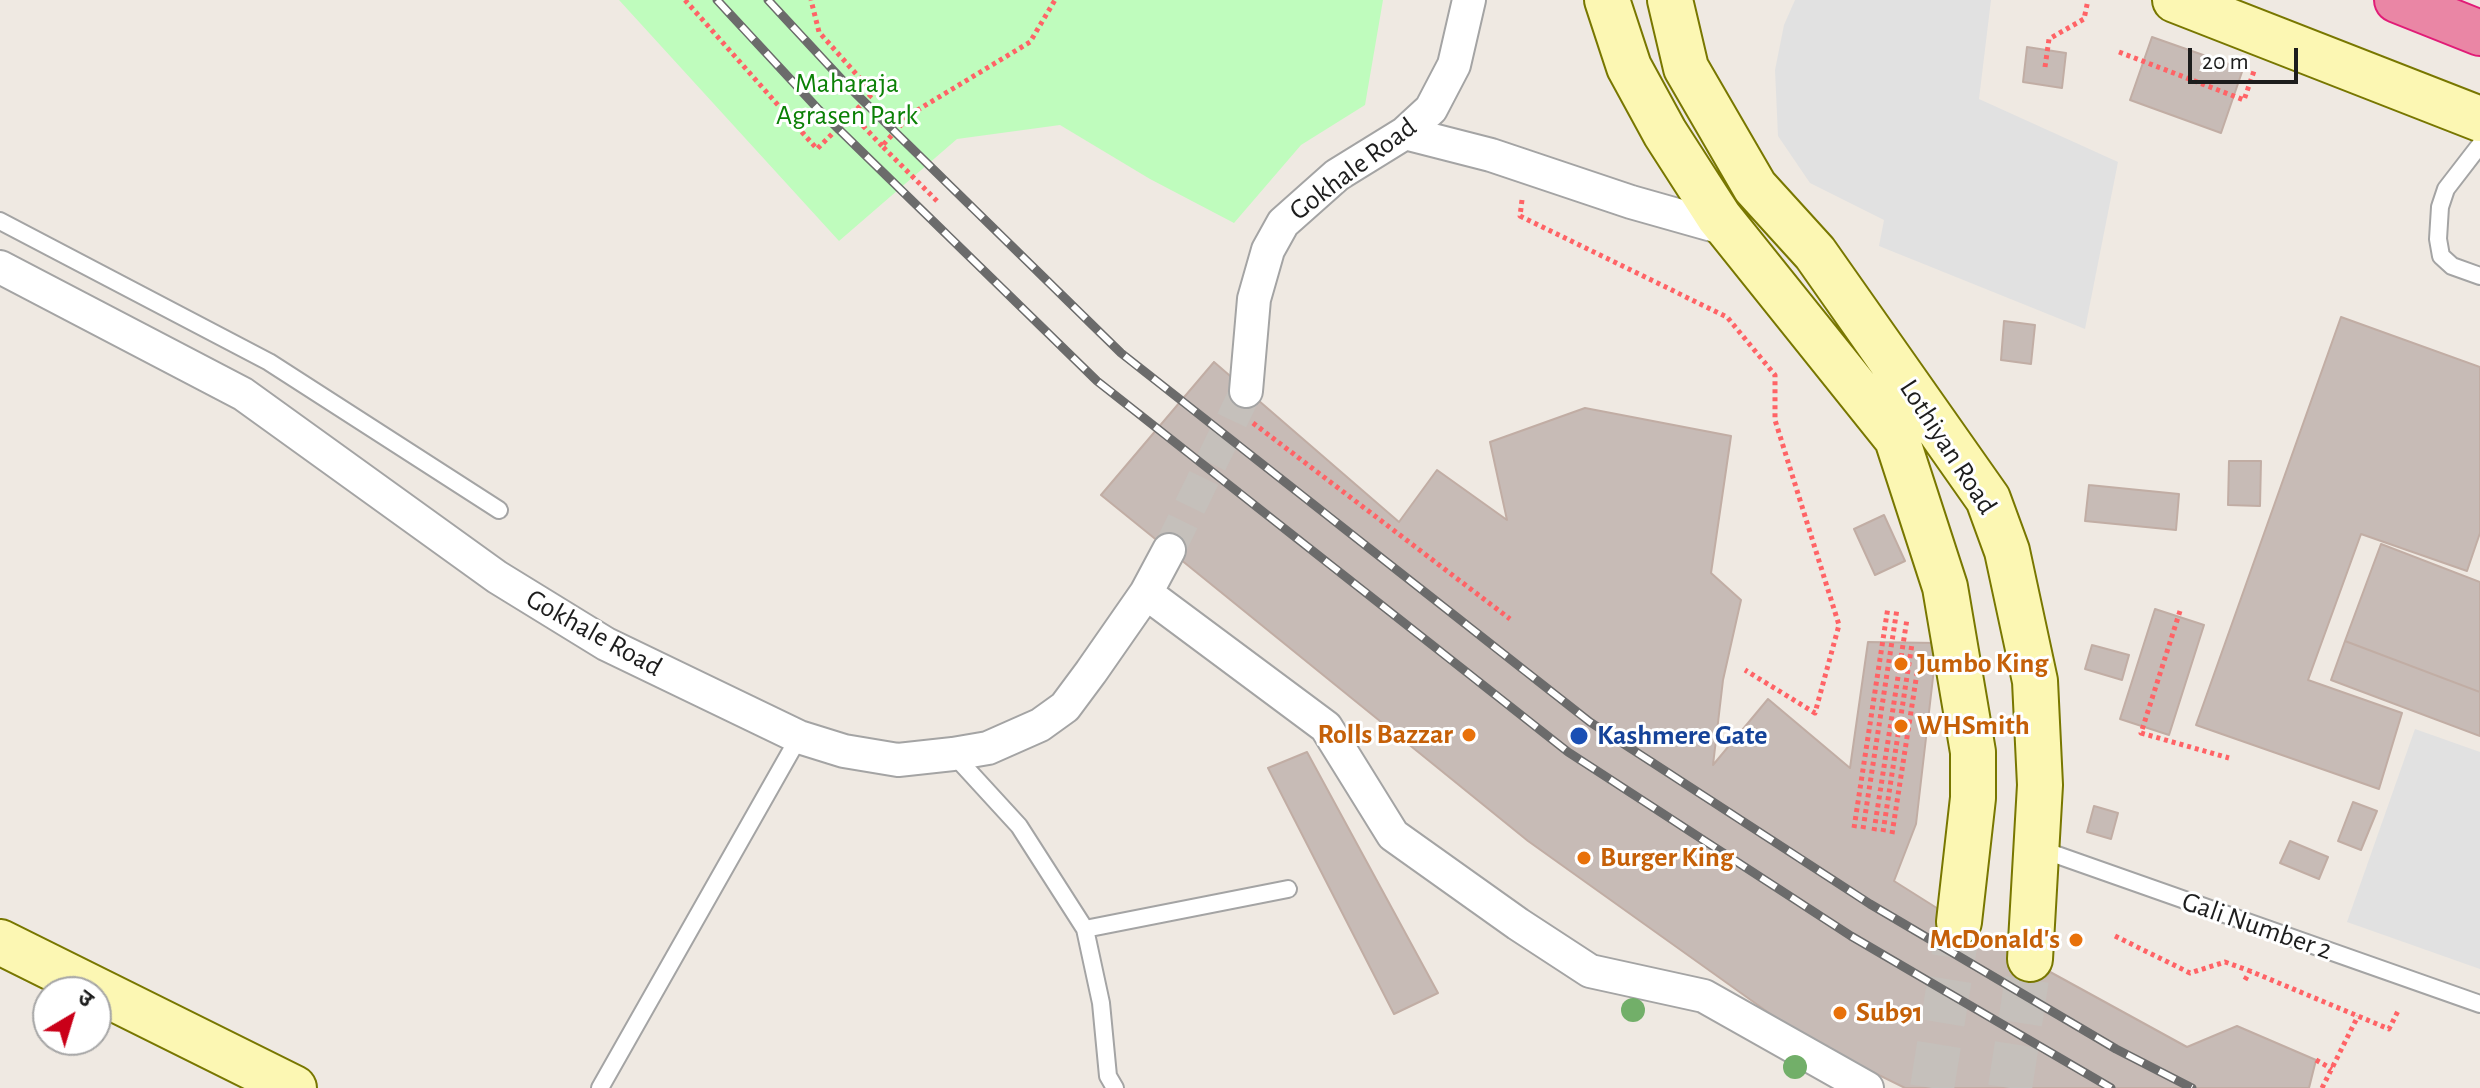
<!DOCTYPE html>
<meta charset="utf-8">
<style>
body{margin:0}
#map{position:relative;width:2480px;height:1088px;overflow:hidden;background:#efe9e2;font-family:"Alegreya Sans","Noto Sans Devanagari",sans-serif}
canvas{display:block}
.north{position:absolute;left:32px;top:976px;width:80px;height:80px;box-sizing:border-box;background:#fff;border:2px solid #a5a5a5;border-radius:50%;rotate:38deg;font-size:22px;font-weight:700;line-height:32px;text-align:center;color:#1d1d1d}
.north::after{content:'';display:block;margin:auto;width:28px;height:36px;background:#ca0018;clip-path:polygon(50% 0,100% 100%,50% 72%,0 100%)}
.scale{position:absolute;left:2188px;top:48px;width:110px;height:36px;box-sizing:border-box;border:4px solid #1d1d1d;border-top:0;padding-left:10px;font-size:24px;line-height:28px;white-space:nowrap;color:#1d1d1d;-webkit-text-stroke:6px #fff;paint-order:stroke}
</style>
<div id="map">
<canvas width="2480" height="1088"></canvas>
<div class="north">उ</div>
<div class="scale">20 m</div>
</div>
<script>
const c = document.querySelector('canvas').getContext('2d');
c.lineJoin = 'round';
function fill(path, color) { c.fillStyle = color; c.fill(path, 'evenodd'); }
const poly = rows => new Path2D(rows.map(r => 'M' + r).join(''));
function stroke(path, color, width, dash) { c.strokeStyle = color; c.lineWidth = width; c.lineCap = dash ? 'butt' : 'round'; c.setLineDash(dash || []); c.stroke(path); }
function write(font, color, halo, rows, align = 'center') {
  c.font = font + ' "Alegreya Sans",sans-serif'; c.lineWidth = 6; c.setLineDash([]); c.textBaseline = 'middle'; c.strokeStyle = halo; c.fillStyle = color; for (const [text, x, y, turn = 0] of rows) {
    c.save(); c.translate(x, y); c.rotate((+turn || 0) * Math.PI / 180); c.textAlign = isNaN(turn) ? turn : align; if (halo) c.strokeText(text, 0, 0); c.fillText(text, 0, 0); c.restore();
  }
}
const park = poly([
 [619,0,1383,0,1365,105,1301,145,1234,223,1150,179,1060,125,957,139,839,241]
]);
const parking = poly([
 [1795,0,1991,0,1979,99,2118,162,2085,329,1879,246,1884,220,1810,183,1778,136,1775,70,1784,25],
 [2415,729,2480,752,2480,969,2347,922]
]);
const building = poly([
 [2152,37,2243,69,2221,133,2130,100,2152,37],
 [2027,47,2066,53,2062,88,2023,82,2027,47],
 [2341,317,2480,367,2480,533,2467,571,2361,534,2308,680,2402,713,2379,789,2196,725,2341,317],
 [2004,321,2035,325,2031,364,2001,360,2004,321],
 [1214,362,1399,522,1437,470,1507,520,1490,442,1585,408,1731,436,1711,573,1741,600,1723,680,1713,765,1768,699,1850,768,1868,642,1937,643,1916,824,1894,881,1959,922,2187,1047,2237,1026,2316,1060,2309,1088,1905,1088,1804,1038,1528,841,1101,495,1214,362],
 [2229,461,2261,461,2260,506,2228,505,2229,461],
 [2089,485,2179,494,2176,530,2085,521,2089,485],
 [1884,515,1905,561,1875,575,1854,529,1884,515],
 [2381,544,2480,582,2480,692,2345,641,2381,544],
 [2155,609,2204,625,2169,735,2120,719,2155,609],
 [2345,641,2480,692,2480,736,2331,680,2345,641],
 [2092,645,2129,655,2122,680,2085,669,2092,645],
 [1307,752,1438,993,1394,1014,1268,768,1307,752],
 [2353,802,2377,811,2361,850,2338,841,2353,802],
 [2094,806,2118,813,2111,839,2087,832,2094,806],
 [2290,841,2328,857,2319,879,2280,863,2290,841]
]);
const streetTunnel = poly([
 [1169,550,1246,391]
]);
const secondaryTunnel = poly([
 [1932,1088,1959,922],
 [2010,1088,2030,959]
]);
const path = poly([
 [685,0,817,149,873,93,819,32,811,0],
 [2119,52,2244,100,2254,71],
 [2045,67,2049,39,2084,19,2088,0],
 [852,114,882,146],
 [1522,200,1520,216,1727,317,1775,375,1775,420,1839,625,1815,713,1745,670],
 [937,201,882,146,911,114,1030,42,1055,0],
 [1253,423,1510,619],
 [2180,611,2141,733,2229,758],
 [1854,828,1888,607],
 [1863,829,1897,609],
 [1874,831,1907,619],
 [1883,832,1912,644],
 [1892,834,1917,673],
 [2115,936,2190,973,2225,962,2250,971],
 [2245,980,2250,971,2389,1029,2398,1011],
 [2316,1060,2332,1069],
 [2322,1088,2358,1016]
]);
const lane = poly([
 [2480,145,2446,189,2440,207,2438,239,2441,256,2452,266,2480,276],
 [0,221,269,362,499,510],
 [953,754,1019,826,1085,929,1101,1003,1108,1076,1115,1088],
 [2040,849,2480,1004],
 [1085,929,1288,889],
 [600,1088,799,737]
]);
const street = poly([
 [1405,133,1491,155,1631,202,1730,230],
 [0,267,243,394,497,577,606,644,799,737,844,751,898,760,953,754,988,748,1040,725,1065,707,1091,672,1146,593,1169,550],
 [1246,391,1254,299,1268,250,1283,223,1337,175,1405,133,1431,109,1454,65,1469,0],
 [1146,593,1326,727,1393,835,1518,924,1590,971,1704,996,1867,1088]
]);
const secondary = poly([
 [1607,0,1629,67,1665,133,1719,217,1897,439,1945,587,1973,752,1973,798,1959,922],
 [1670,0,1686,68,1755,187,1815,253,1988,499,2007,551,2035,681,2040,785,2030,959],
 [2175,0,2480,119],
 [0,942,294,1088]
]);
const highway = poly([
 [2397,0,2480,33]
]);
const rail = poly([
 [717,0,819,110,1097,381,1568,752,1851,936,2111,1088],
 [768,0,846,84,1121,353,1590,722,1870,904,2116,1049,2192,1088]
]);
const trees = [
 [1633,1010],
 [1795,1067]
];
const markers = [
 [1901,664,8,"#e8710a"],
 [1901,726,8,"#e8710a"],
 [1469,735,8,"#e8710a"],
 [1579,736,10,"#1a4fb4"],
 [1584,858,8,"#e8710a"],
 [2076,940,8,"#e8710a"],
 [1840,1013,8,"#e8710a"]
];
const parkNames = [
 ["Maharaja",847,84],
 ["Agrasen Park",847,116]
];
const streetNames = [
 ["Gokhale Road",1353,169,-37],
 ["Lothiyan Road",1948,447,57],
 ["Gokhale Road",594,633,29],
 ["Gali Number 2",2257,926,19]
];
const foodNames = [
 ["Jumbo King",1917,664],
 ["WHSmith",1917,726],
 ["Rolls Bazzar",1453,735,"right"],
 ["Burger King",1600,858],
 ["McDonald's",2060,940,"right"],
 ["Sub91",1856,1013]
];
const transitNames = [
 ["Kashmere Gate",1597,736]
];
fill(park, '#bffcbd');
fill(parking, '#e1e1e1');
fill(building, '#c7bbb6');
stroke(building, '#c1ada4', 2);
stroke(streetTunnel, '#c5c0bb', 32, [32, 16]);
stroke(secondaryTunnel, '#c5c0bb', 44, [44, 22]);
stroke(lane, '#a4a4a4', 20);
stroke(street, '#a4a4a4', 36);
stroke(secondary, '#787700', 48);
stroke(highway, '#e11c77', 48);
stroke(path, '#ff6366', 5, [4, 4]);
stroke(lane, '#fff', 16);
stroke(street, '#fff', 32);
stroke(secondary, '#fcf7b3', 44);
stroke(highway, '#ea86a5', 44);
stroke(rail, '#6b6b6b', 9);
stroke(rail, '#fff', 6, [18]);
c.fillStyle = '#72af69';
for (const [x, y] of trees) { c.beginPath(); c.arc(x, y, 12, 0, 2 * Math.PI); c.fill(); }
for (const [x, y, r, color] of markers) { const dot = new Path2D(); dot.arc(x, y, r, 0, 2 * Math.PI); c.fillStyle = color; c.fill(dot); stroke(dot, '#fff', 3); }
write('28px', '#0b8006', '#fff', parkNames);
write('28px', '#1d1d1d', '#fff', streetNames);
write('bold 28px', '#c56008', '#fff', foodNames, 'left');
write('bold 28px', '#164399', '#fff', transitNames, 'left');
</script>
